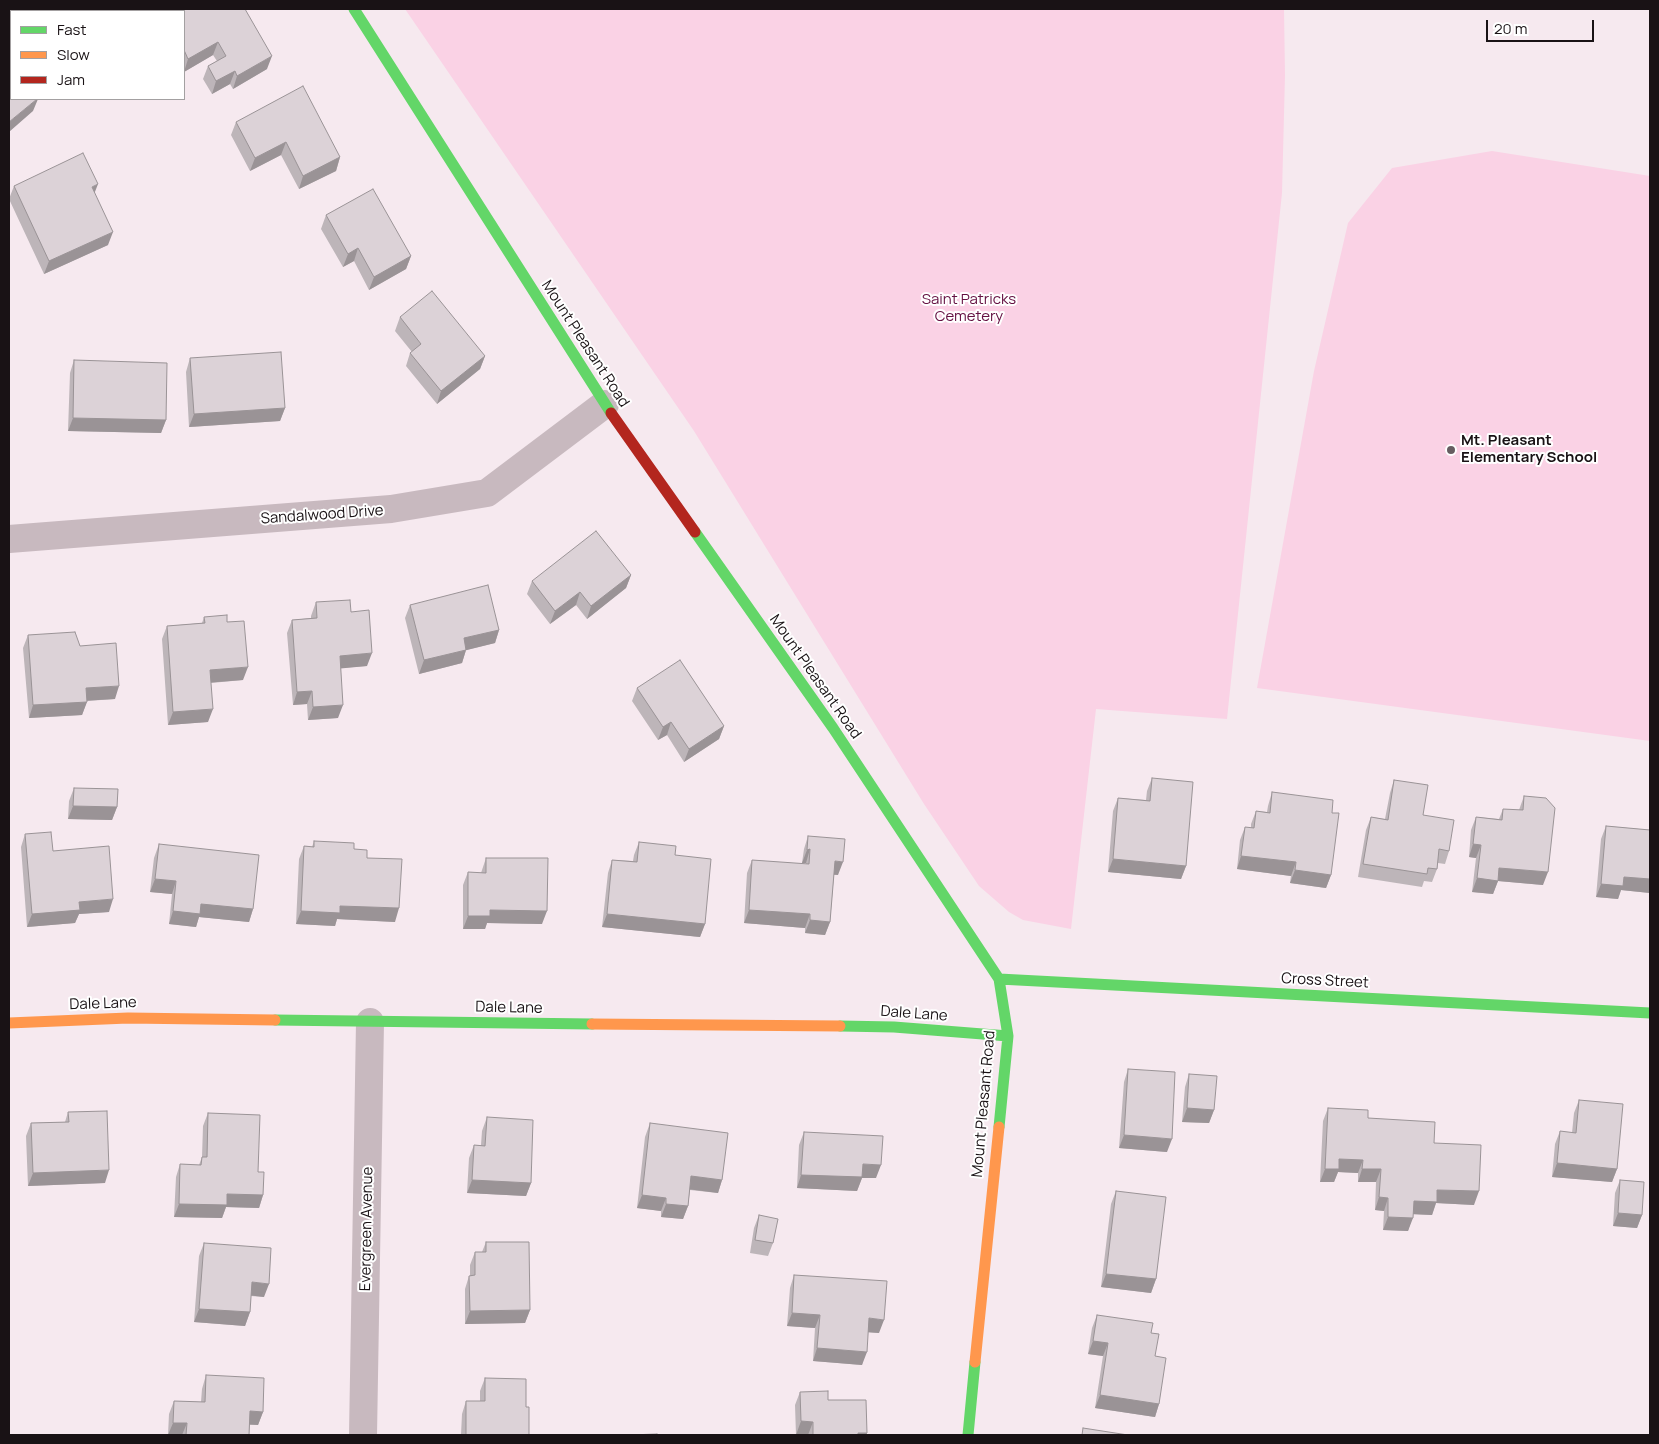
<!DOCTYPE html>
<style>
body{margin:0}
#map{position:relative;width:1659px;height:1444px;overflow:hidden;background:#f6e9ef;font-family:Manrope,sans-serif}
canvas{display:block}
.frame{position:absolute;inset:0;border:10px solid #191215;pointer-events:none}
.legend{position:absolute;left:10px;top:10px;width:175px;height:90px;box-sizing:border-box;background:#fff;border:1px solid #a3a0a1;margin:0;padding:6px 9px;list-style:none;font-size:15px;color:#191215}
.legend li{display:flex;align-items:center;gap:10px;height:25px}
.legend b{width:25px;border:1px solid #a3a0a1}
.scale{position:absolute;left:1486px;top:20px;width:108px;height:22px;box-sizing:border-box;border:2px solid #191215;border-top:0;padding-left:6px;font-size:15px;line-height:18px;white-space:nowrap;color:#191215;-webkit-text-stroke:4px #fff;paint-order:stroke}
</style>
<div id="map">
<canvas width="1659" height="1444"></canvas>
<div class="frame"></div>
<ul class="legend">
<li><b style="height:6px;background:#63d668"></b>Fast</li>
<li><b style="height:6px;background:#ff974d"></b>Slow</li>
<li><b style="height:6px;background:#b3261e"></b>Jam</li>
</ul>
<div class="scale">20 m</div>
</div>
<script>
const c = document.querySelector('canvas').getContext('2d');
c.lineJoin = 'round';
function fill(path, color) { c.fillStyle = color; c.fill(path, 'evenodd'); }
const poly = rows => new Path2D(rows.map(r => 'M' + r).join(''));
function stroke(path, color, width, dash) { c.strokeStyle = color; c.lineWidth = width; c.lineCap = dash ? 'butt' : 'round'; c.setLineDash(dash || []); c.stroke(path); }
function write(font, color, halo, rows, align = 'center') {
  c.font = font + ' Manrope,sans-serif'; c.lineWidth = 4; c.setLineDash([]); c.textBaseline = 'middle'; c.strokeStyle = halo; c.fillStyle = color; for (const [text, x, y, turn = 0] of rows) {
    c.save(); c.translate(x, y); c.rotate((+turn || 0) * Math.PI / 180); c.textAlign = isNaN(turn) ? turn : align; if (halo) c.strokeText(text, 0, 0); c.fillText(text, 0, 0); c.restore();
  }
}
const green = poly([
 [405,9,1284,9,1285,75,1282,193,1227,719,1096,709,1071,929,1023,920,1009,912,979,886,924,804,694,431],
 [1492,151,1650,176,1650,741,1257,688,1314,371,1348,223,1392,168]
]);
const street = poly([
 [9,539,391,509,487,493,605,404],
 [363,1435,370,1022]
]);
const fast = poly([
 [354,9,611,413],
 [695,532,833,728,999,979,1008,1036,999,1127],
 [999,979,1650,1013],
 [275,1020,592,1024],
 [840,1026,894,1027,1008,1036],
 [968,1435,975,1362]
]);
const slow = poly([
 [9,1023,128,1018,275,1020],
 [592,1024,840,1026],
 [975,1362,999,1127]
]);
const jam = poly([
 [611,413,695,532]
]);
const wall = poly([
 [184,11,267,69,233,89,230,84,212,94,203,79,208,66,217,61,213,55,184,72],
 [236,122,340,157,336,171,299,189,281,155,250,171,231,135],
 [14,186,94,193,108,245,44,274,9,199],
 [326,215,411,256,406,269,369,290,354,261,343,267,321,229],
 [400,317,485,356,480,369,437,404,406,366,410,353,412,352,395,331],
 [190,358,285,408,280,421,189,427,186,372],
 [74,360,166,420,161,433,68,431,70,373],
 [631,575,626,588,587,619,576,605,550,624,527,594,532,581],
 [316,602,351,612,367,666,341,668,338,718,308,720,307,704,293,705,287,633,292,620,311,618,311,616],
 [410,605,499,630,495,643,466,650,462,663,419,674,405,618],
 [204,617,243,680,211,683,208,722,168,725,162,639,167,626,202,623],
 [28,635,80,646,115,699,87,701,82,715,29,718,23,648],
 [637,688,724,726,719,739,684,762,667,735,658,740,632,701],
 [1152,778,1186,866,1181,879,1108,872,1113,811,1118,798,1146,800,1147,791],
 [1394,780,1423,815,1449,851,1445,864,1438,863,1437,869,1432,882,1424,881,1422,887,1358,877,1366,830,1371,817,1385,819,1390,793],
 [74,788,117,807,112,820,68,819,69,801],
 [1272,792,1332,813,1331,875,1326,888,1290,883,1291,876,1237,869,1240,840,1245,827,1251,828,1251,824,1256,811,1267,812,1268,806],
 [1524,796,1543,885,1498,881,1493,894,1472,892,1476,858,1469,857,1471,830,1476,817,1499,819,1503,809,1519,810],
 [1606,826,1650,830,1650,893,1621,890,1618,899,1596,897,1601,839],
 [25,834,53,851,109,912,79,914,75,923,27,927,21,847],
 [808,836,838,875,834,875,830,922,825,935,805,933,805,928,744,923,747,873,752,860,806,864,806,863,802,863,804,849],
 [314,841,354,849,367,858,395,922,337,919,335,926,296,924,299,859,304,846,312,847],
 [639,842,675,855,705,924,700,937,602,927,608,873,612,860,633,861,634,855],
 [159,844,253,909,249,922,199,917,196,927,169,924,172,894,150,892,154,858],
 [486,858,542,924,487,923,485,929,463,929,463,885,468,872,481,873],
 [1128,1069,1167,1152,1119,1148,1124,1082],
 [1189,1074,1214,1110,1209,1123,1182,1122,1185,1087],
 [1579,1100,1617,1169,1612,1182,1552,1177,1555,1144,1560,1131,1572,1133,1574,1113],
 [1328,1108,1368,1118,1434,1143,1474,1205,1436,1203,1432,1215,1413,1214,1408,1231,1383,1230,1384,1211,1375,1210,1376,1182,1358,1182,1358,1173,1338,1172,1334,1182,1320,1182,1323,1121],
 [68,1112,105,1183,28,1186,26,1136,31,1123,65,1122],
 [208,1113,258,1172,263,1195,259,1208,226,1207,222,1218,174,1217,176,1177,180,1164,199,1165,202,1157,203,1126],
 [487,1117,531,1183,526,1196,467,1193,469,1158,474,1145,481,1145,482,1131],
 [650,1123,722,1180,718,1193,690,1190,688,1206,683,1219,661,1217,661,1211,637,1208,645,1137],
 [804,1132,876,1178,862,1178,857,1191,797,1188,799,1145],
 [1620,1180,1642,1215,1637,1228,1613,1226,1615,1193],
 [1116,1191,1156,1279,1151,1293,1101,1287,1111,1204],
 [759,1215,773,1243,768,1256,750,1253,754,1228],
 [486,1242,530,1310,525,1323,465,1324,465,1289,469,1276,470,1276,470,1265,475,1252,482,1252],
 [204,1243,264,1297,251,1296,250,1312,245,1326,194,1322,199,1256],
 [794,1275,879,1333,868,1332,862,1365,813,1361,815,1328,787,1326,790,1288],
 [1097,1315,1151,1333,1155,1356,1159,1404,1155,1417,1095,1408,1103,1356,1088,1354,1092,1328],
 [206,1375,263,1412,258,1425,250,1425,249,1435,168,1435,169,1414,174,1401,201,1402,202,1389],
 [485,1378,526,1407,529,1435,461,1435,462,1414,466,1401,480,1401,480,1391],
 [800,1392,828,1400,867,1433,866,1435,796,1435,795,1405]
]);
const shadedWall = poly([
 [218,42,213,55,184,72,188,59],
 [272,56,267,69,233,89,237,76],
 [11,59,11,63,9,70,9,61],
 [235,71,230,84,212,94,216,81],
 [37,99,38,99,33,111,9,132,9,122],
 [286,142,281,155,250,171,255,158],
 [340,157,336,171,299,189,303,176],
 [98,184,93,197,92,187],
 [113,232,108,245,44,274,49,261],
 [358,248,354,261,343,267,348,254],
 [411,256,406,269,369,290,374,277],
 [485,356,480,369,437,404,441,391],
 [285,408,280,421,189,427,194,414],
 [73,418,166,420,161,433,68,431],
 [631,575,626,588,587,619,591,606],
 [580,592,576,605,550,624,555,611],
 [499,630,495,643,459,652,464,638],
 [466,650,462,663,419,674,424,660],
 [372,653,367,666,335,669,340,656],
 [248,667,243,680,205,683,210,670],
 [119,686,115,699,81,701,86,688],
 [312,691,307,704,293,705,297,692],
 [87,702,82,715,29,718,33,705],
 [343,705,338,718,308,720,313,707],
 [213,709,208,722,168,725,173,712],
 [671,722,667,735,658,740,663,727],
 [724,726,719,739,684,762,689,749],
 [73,806,117,807,112,820,68,819],
 [1473,844,1481,845,1476,858,1469,857],
 [810,849,806,863,802,863,807,850],
 [1241,856,1296,862,1291,876,1237,869],
 [1113,859,1186,866,1181,879,1108,872],
 [835,861,843,862,838,875,830,874],
 [1499,868,1548,872,1543,885,1498,881,1493,894,1472,892,1477,878],
 [1295,870,1331,875,1326,888,1290,883],
 [1624,877,1650,879,1650,893,1621,890,1618,899,1596,897,1601,884],
 [155,879,176,881,172,894,150,892],
 [113,899,109,912,79,914,75,923,27,927,32,914,79,902],
 [201,904,253,909,249,922,199,917,196,927,169,924,173,911],
 [340,906,399,908,395,922,337,919,335,926,296,924,301,911],
 [490,910,547,911,542,924,487,923,485,929,463,929,468,916],
 [749,910,810,914,805,928,744,923],
 [607,914,705,924,700,937,602,927],
 [810,920,830,922,825,935,805,933],
 [1187,1108,1214,1110,1209,1123,1182,1122],
 [1124,1135,1172,1139,1167,1152,1119,1148],
 [1339,1159,1363,1160,1358,1173,1338,1172,1334,1182,1320,1182,1325,1169],
 [1557,1163,1617,1169,1612,1182,1552,1177],
 [863,1164,881,1165,876,1178,862,1178,857,1191,797,1188,801,1175],
 [1362,1169,1381,1169,1376,1182,1358,1182],
 [109,1170,105,1183,28,1186,33,1173],
 [691,1176,722,1180,718,1193,687,1189],
 [472,1180,531,1183,526,1196,467,1193],
 [1437,1190,1479,1191,1474,1205,1436,1203,1432,1215,1409,1214,1414,1201],
 [227,1194,263,1195,259,1208,226,1207,222,1218,174,1217,179,1204],
 [642,1195,666,1198,661,1211,637,1208],
 [1379,1197,1388,1198,1384,1211,1375,1210],
 [666,1204,688,1206,683,1219,661,1217],
 [1618,1213,1642,1215,1637,1228,1613,1226],
 [1388,1217,1413,1218,1408,1231,1383,1230],
 [1106,1274,1156,1279,1151,1293,1101,1287],
 [252,1282,269,1284,264,1297,247,1295],
 [199,1309,250,1312,245,1326,194,1322],
 [530,1310,525,1323,465,1324,470,1311],
 [792,1313,820,1315,815,1328,787,1326],
 [869,1318,884,1320,879,1333,864,1332],
 [1093,1341,1108,1343,1103,1356,1088,1354],
 [817,1348,867,1352,862,1365,813,1361],
 [1100,1395,1159,1404,1155,1417,1095,1408],
 [250,1411,263,1412,258,1425,245,1424],
 [801,1421,813,1422,808,1435,796,1435],
 [173,1423,187,1423,182,1435,168,1435],
 [858,1433,867,1433,866,1435,857,1435]
]);
const building = poly([
 [180,9,245,9,272,56,237,76,235,71,216,81,208,66,226,56,218,42,188,59,184,50,184,11,176,11,180,9],
 [9,51,11,54,11,59,9,61,9,51],
 [9,63,11,66,11,99,37,99,9,122,9,63],
 [303,86,340,157,303,176,286,142,255,158,236,122,303,86],
 [83,153,98,184,92,187,113,232,49,261,14,186,83,153],
 [373,189,411,256,374,277,358,248,348,254,326,215,373,189],
 [432,291,485,356,441,391,410,353,421,344,400,317,432,291],
 [281,352,285,408,194,414,190,358,281,352],
 [74,360,167,363,166,420,73,418,74,360],
 [596,531,631,575,591,606,580,592,555,611,532,581,596,531],
 [488,585,499,630,464,638,466,650,424,660,410,605,488,585],
 [350,600,351,612,369,610,372,653,340,656,343,705,313,707,312,691,297,692,292,620,317,618,316,602,350,600],
 [227,615,227,622,244,621,248,667,210,670,213,709,173,712,167,626,205,623,204,617,227,615],
 [75,632,80,646,116,643,119,686,86,688,87,702,33,705,28,635,75,632],
 [680,660,724,726,689,749,671,722,663,727,637,688,680,660],
 [1152,778,1193,782,1186,866,1113,859,1118,798,1150,801,1152,778],
 [1394,780,1428,785,1423,815,1454,820,1449,851,1439,849,1437,869,1428,868,1427,874,1363,864,1371,817,1388,820,1394,780],
 [74,788,118,789,117,807,73,806,74,788],
 [1272,792,1333,800,1332,813,1339,813,1331,875,1295,870,1296,862,1241,856,1245,827,1254,828,1256,811,1270,813,1272,792],
 [1524,796,1546,798,1555,808,1548,872,1499,868,1498,881,1477,878,1481,845,1473,844,1476,817,1502,820,1503,809,1523,810,1524,796],
 [1606,826,1650,830,1650,879,1624,877,1623,886,1601,884,1606,826],
 [51,832,53,851,109,846,113,899,79,902,80,910,32,914,25,834,51,832],
 [808,836,845,839,843,862,835,861,830,922,810,920,810,914,749,910,752,860,809,864,810,849,807,850,808,836],
 [314,841,354,843,354,849,367,850,367,858,402,859,399,908,340,906,340,913,301,911,304,846,314,847,314,841],
 [639,842,676,846,675,855,711,859,705,924,607,914,612,860,637,862,639,842],
 [159,844,259,855,253,909,201,904,200,914,173,911,176,881,155,879,159,844],
 [486,858,548,858,547,911,490,910,490,916,468,916,468,872,486,873,486,858],
 [1128,1069,1175,1072,1172,1139,1124,1135,1128,1069],
 [1189,1074,1217,1076,1214,1110,1187,1108,1189,1074],
 [1579,1100,1623,1104,1617,1169,1557,1163,1560,1131,1576,1133,1579,1100],
 [1328,1108,1368,1110,1368,1118,1435,1122,1434,1143,1481,1145,1479,1191,1437,1190,1437,1202,1414,1201,1413,1218,1388,1217,1388,1198,1379,1197,1381,1169,1362,1169,1363,1160,1339,1159,1339,1169,1325,1169,1328,1108],
 [107,1111,109,1170,33,1173,31,1123,69,1122,68,1112,107,1111],
 [208,1113,260,1115,258,1172,264,1172,263,1195,227,1194,227,1205,179,1204,180,1164,201,1165,202,1157,207,1157,208,1113],
 [487,1117,533,1120,531,1183,472,1180,474,1145,485,1146,487,1117],
 [650,1123,728,1133,722,1180,691,1176,688,1206,666,1204,666,1198,642,1195,650,1123],
 [804,1132,883,1136,881,1165,863,1164,862,1177,801,1175,804,1132],
 [1620,1180,1644,1182,1642,1215,1618,1213,1620,1180],
 [1116,1191,1166,1197,1156,1279,1106,1274,1116,1191],
 [759,1215,778,1219,773,1243,755,1240,759,1215],
 [486,1242,529,1242,530,1310,470,1311,469,1276,475,1275,475,1252,486,1252,486,1242],
 [204,1243,271,1248,269,1284,252,1282,250,1312,199,1309,204,1243],
 [794,1275,887,1281,884,1320,869,1318,867,1352,817,1348,820,1315,792,1313,794,1275],
 [1097,1315,1153,1323,1151,1333,1159,1334,1155,1356,1166,1358,1159,1404,1100,1395,1108,1343,1093,1341,1097,1315],
 [206,1375,264,1378,263,1412,250,1411,249,1435,186,1435,187,1423,173,1423,174,1401,205,1402,206,1375],
 [485,1378,526,1379,526,1407,529,1407,529,1435,466,1435,466,1401,485,1401,485,1378],
 [828,1391,828,1400,866,1400,867,1433,858,1433,858,1435,813,1435,813,1422,801,1421,800,1392,828,1391],
 [1083,1428,1128,1435,1082,1435,1083,1428],
 [657,1434,657,1435,629,1435,657,1434]
]);
const markers = [
 [1451,450,5,"#665d61"]
];
const parkNames = [
 ["Saint Patricks",969,300],
 ["Cemetery",969,317]
];
const streetNames = [
 ["Mount Pleasant Road",585,344,57],
 ["Sandalwood Drive",322,515,-4],
 ["Mount Pleasant Road",815,677,55],
 ["Cross Street",1325,981,3],
 ["Dale Lane",103,1004,-2],
 ["Dale Lane",509,1008,1],
 ["Dale Lane",914,1014,4],
 ["Mount Pleasant Road",984,1104,-85],
 ["Evergreen Avenue",367,1229,-89]
];
const poiNames = [
 ["Mt. Pleasant",1461,441],
 ["Elementary School",1461,458]
];
fill(green, '#fad2e5');
stroke(street, '#c8b9bf', 28);
stroke(fast, '#63d668', 11);
stroke(slow, '#ff974d', 11);
stroke(jam, '#b3261e', 11);
fill(wall, '#bdb5b9');
fill(shadedWall, '#9a9396');
fill(building, '#dcd2d7');
stroke(building, '#9a9396', 1);
for (const [x, y, r, color] of markers) { const dot = new Path2D(); dot.arc(x, y, r, 0, 2 * Math.PI); c.fillStyle = color; c.fill(dot); stroke(dot, '#fff', 2); }
write('15px', '#641042', '#fff', parkNames);
write('15px', '#191215', '#fff', streetNames);
write('bold 15px', '#191215', '#fff', poiNames, 'left');
</script>
